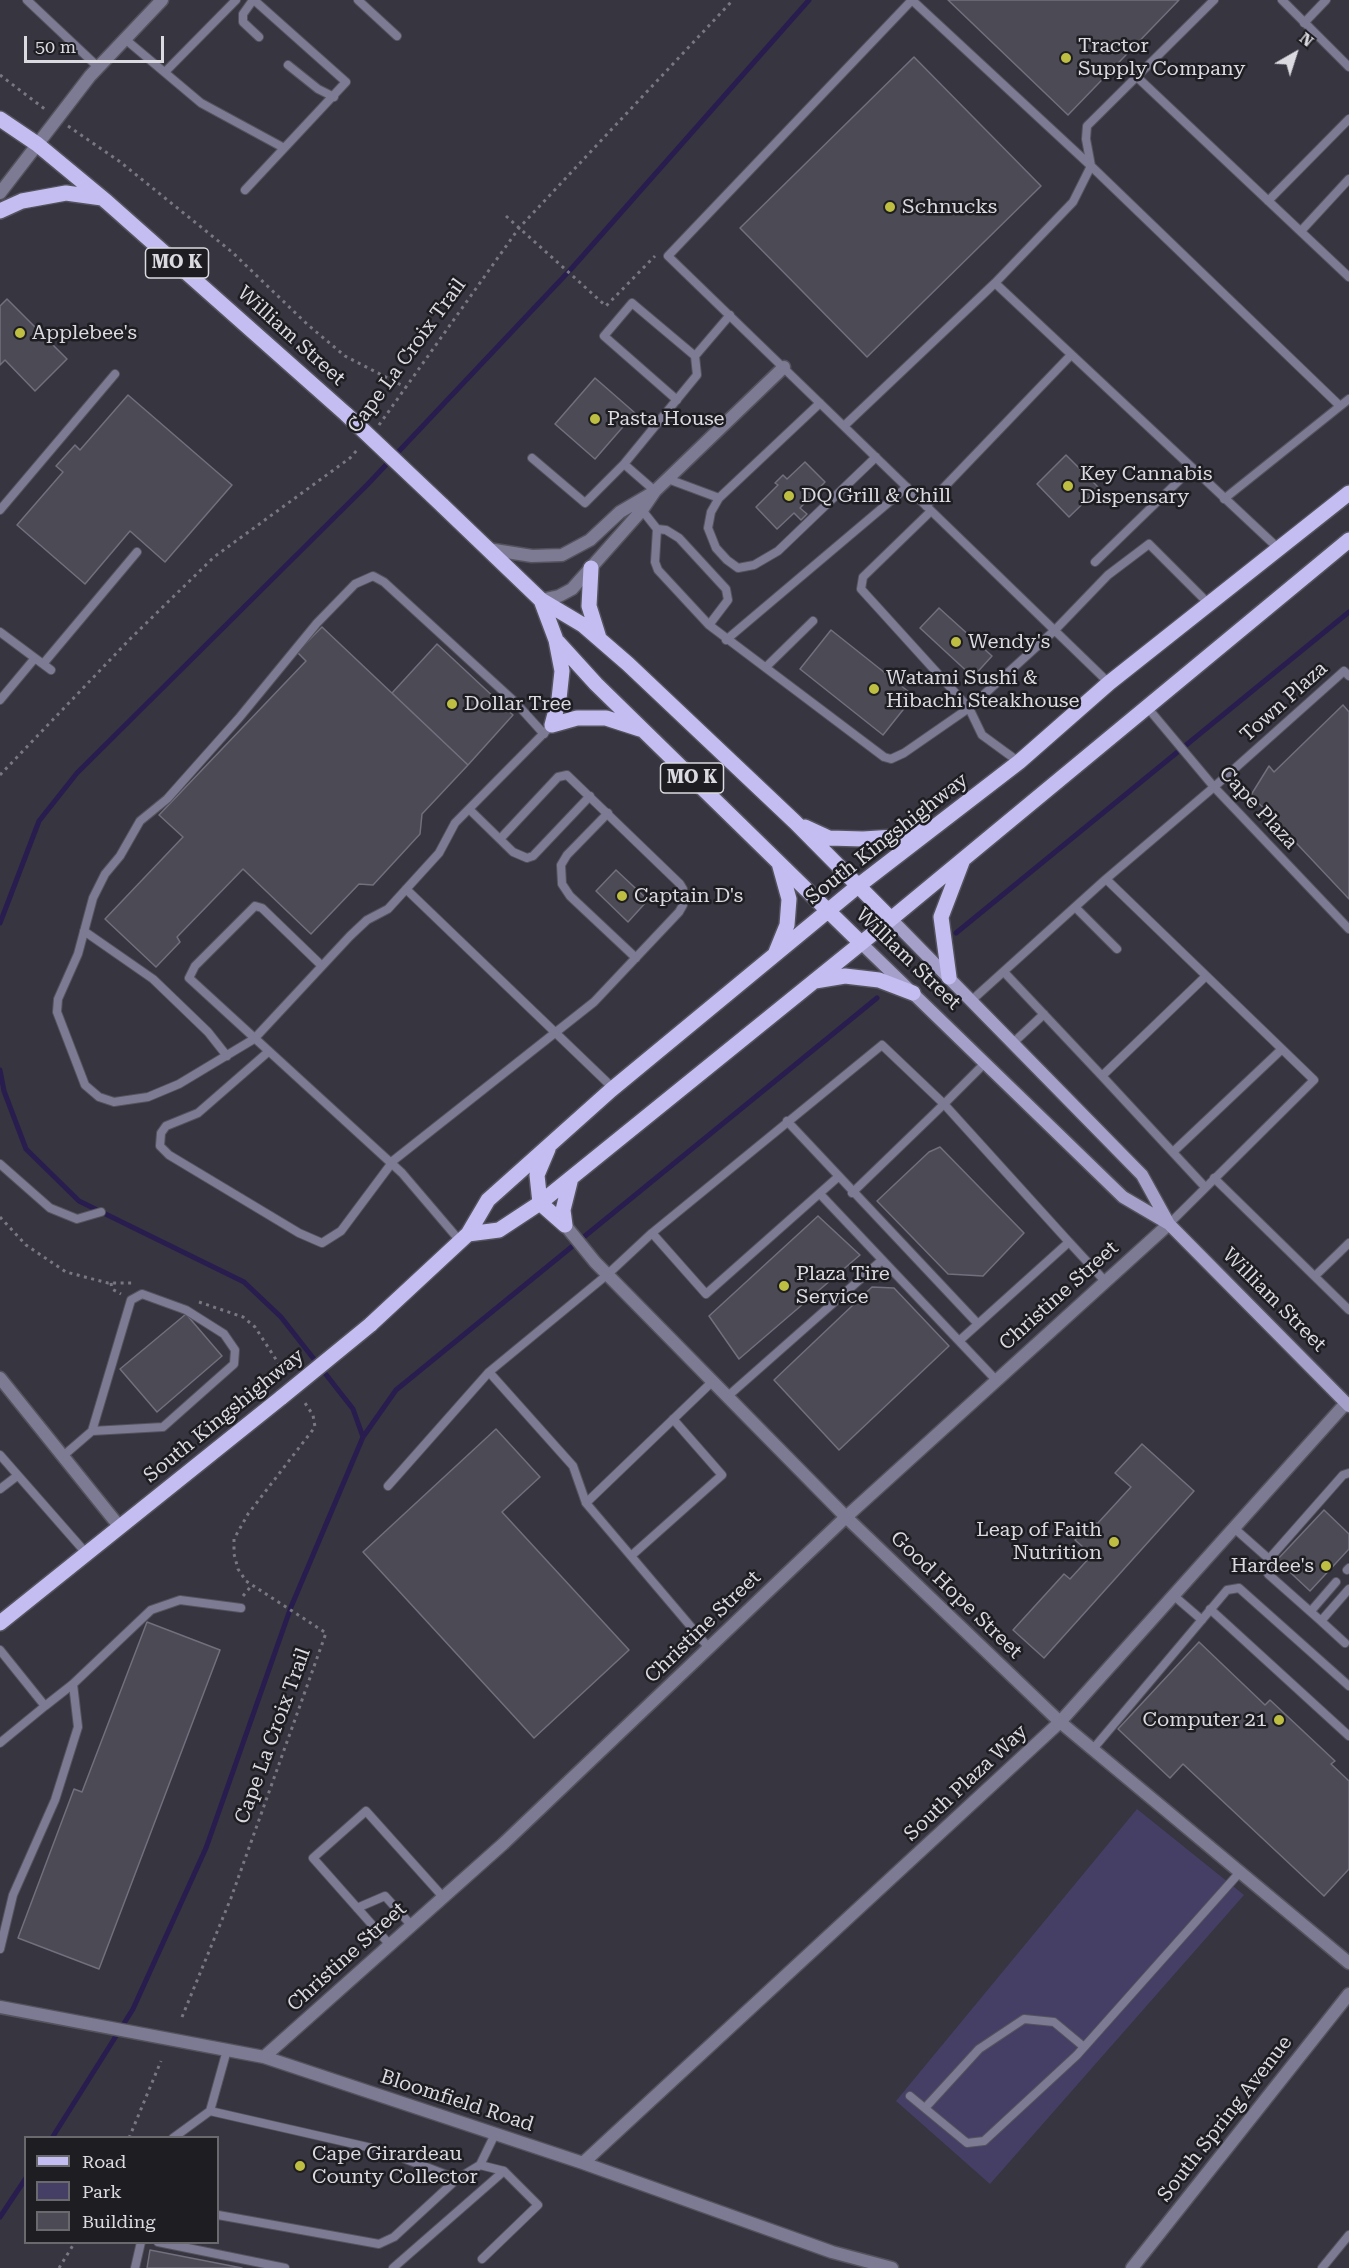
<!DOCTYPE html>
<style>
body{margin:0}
#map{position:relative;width:1349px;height:2268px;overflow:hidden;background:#363540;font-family:"Roboto Serif",serif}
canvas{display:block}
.legend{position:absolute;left:24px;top:2136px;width:195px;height:108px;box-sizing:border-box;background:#1e1d22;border:2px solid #69696e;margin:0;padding:8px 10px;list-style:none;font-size:18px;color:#dadae0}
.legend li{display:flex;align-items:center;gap:12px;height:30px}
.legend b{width:30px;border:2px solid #69696e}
.north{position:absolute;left:1265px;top:24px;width:60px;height:60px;-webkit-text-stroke:4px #1e1d22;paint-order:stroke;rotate:39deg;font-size:16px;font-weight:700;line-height:24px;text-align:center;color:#dadae0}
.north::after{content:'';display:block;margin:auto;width:21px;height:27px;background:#dadae0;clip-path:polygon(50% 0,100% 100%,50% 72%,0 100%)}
.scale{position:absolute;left:24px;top:36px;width:140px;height:27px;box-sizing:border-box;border:3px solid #dadae0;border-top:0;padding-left:8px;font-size:18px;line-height:21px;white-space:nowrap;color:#dadae0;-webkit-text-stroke:4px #1e1d22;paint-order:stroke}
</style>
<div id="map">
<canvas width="1349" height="2268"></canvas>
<ul class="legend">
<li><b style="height:8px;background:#c3bdf1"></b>Road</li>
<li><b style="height:16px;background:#453f65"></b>Park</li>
<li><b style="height:16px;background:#4b4a55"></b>Building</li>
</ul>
<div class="north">N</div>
<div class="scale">50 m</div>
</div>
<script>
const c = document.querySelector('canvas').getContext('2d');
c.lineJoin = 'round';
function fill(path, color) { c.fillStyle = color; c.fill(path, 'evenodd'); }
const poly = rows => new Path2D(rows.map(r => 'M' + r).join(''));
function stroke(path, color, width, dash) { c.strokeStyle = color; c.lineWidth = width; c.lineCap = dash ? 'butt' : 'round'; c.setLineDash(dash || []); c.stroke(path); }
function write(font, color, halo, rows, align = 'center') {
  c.font = font + ' "Roboto Serif",serif'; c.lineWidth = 5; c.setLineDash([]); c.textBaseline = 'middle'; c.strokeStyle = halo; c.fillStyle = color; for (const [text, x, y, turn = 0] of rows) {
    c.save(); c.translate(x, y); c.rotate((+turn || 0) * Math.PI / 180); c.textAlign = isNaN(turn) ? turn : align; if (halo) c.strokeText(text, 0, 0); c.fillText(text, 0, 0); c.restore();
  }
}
const green = poly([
 [1137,1809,1244,1895,990,2184,896,2101]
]);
const stream = poly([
 [0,923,39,821,77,773,367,485,572,268,809,0],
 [956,933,1349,612],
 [0,1070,4,1091,26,1149,79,1201,244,1282,281,1317,353,1409,363,1437,291,1607,206,1848,133,2009,52,2138],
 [363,1437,396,1390,877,998],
 [0,2217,26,2178]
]);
const building = poly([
 [948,0,1179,0,1068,115,948,0],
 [914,57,1041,186,867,357,740,228,914,57],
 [7,299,67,359,35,391,5,360,0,365,0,306,7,299],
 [595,378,635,413,595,459,555,424,595,378],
 [128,395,232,485,165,562,130,531,85,584,17,525,63,472,56,466,75,445,80,450,128,395],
 [1066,455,1099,488,1069,517,1037,484,1066,455],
 [805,462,825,482,800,508,807,514,801,520,794,513,777,529,756,507,778,485,775,483,783,475,787,479,805,462],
 [939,608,992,656,973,677,920,628,939,608],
 [322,627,468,765,422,814,420,834,373,885,359,884,311,934,243,869,177,937,180,942,156,967,105,919,183,837,159,815,306,661,297,652,322,627],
 [831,630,914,696,883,735,800,669,831,630],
 [437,644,513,715,468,765,392,693,437,644],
 [1343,705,1349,712,1349,899,1251,795,1269,766,1274,772,1343,705],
 [616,870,648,900,628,922,596,891,616,870],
 [940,1147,1024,1233,983,1276,948,1274,877,1201,929,1152,940,1147],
 [818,1216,860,1255,739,1359,709,1316,818,1216],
 [872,1287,894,1288,949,1346,839,1450,774,1380,872,1287],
 [186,1314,222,1356,157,1412,120,1369,186,1314],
 [496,1429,540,1477,502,1512,629,1650,534,1738,363,1552,496,1429],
 [1142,1444,1194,1491,1044,1658,1013,1630,1064,1574,1070,1579,1092,1555,1075,1540,1093,1520,1097,1524,1131,1487,1115,1473,1142,1444],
 [1324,1510,1349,1534,1349,1549,1310,1591,1277,1560,1324,1510],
 [147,1622,220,1650,99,1969,18,1938,74,1789,82,1792,147,1622],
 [1199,1642,1265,1705,1270,1700,1335,1761,1331,1764,1349,1781,1349,1869,1324,1896,1183,1764,1170,1778,1118,1729,1199,1642],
 [150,2250,242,2268,147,2268,150,2250]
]);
const path = poly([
 [0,75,46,110],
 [68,126,119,161,232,252,308,325,345,356,407,388],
 [506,216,606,306,655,256],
 [379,425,519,228,733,0],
 [0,775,130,639,214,557,350,458,359,448],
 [0,1217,26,1245,66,1272,108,1283,132,1283],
 [111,1283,112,1289,121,1294],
 [199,1302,243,1317,255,1327,286,1375],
 [243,1596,252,1585],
 [182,2017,231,1898,326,1633,246,1581,238,1569,234,1554,234,1539,248,1514,315,1427,313,1415,303,1400],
 [129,2138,161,2061],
 [59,2268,75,2242]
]);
const service = poly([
 [27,0,98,67],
 [253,0,243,14,243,22,259,37],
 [358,0,397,36],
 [912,0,668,256,1109,683],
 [912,0,1091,166,1340,406],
 [1282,0,1349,67],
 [1304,23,1326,0],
 [125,39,201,103,284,148],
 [288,65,318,89,334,97],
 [165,72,236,0],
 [1137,77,1349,277],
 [245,190,346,82,254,0],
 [1268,201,1349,119],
 [1301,231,1349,179],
 [995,283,1279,549],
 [677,400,604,336,632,303,695,356],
 [820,403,719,498,711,512,708,528,716,548,727,560,738,568,754,565,778,551,876,457],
 [844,426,995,283,1073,202,1091,166,1086,139,1087,126,1214,0],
 [532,458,585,503,624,464,697,375,695,356,730,315],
 [624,464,655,491],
 [668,479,719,498],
 [1224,499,1349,399],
 [926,506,1071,355],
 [0,510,115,374],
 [642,510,657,529,655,562,658,570,709,625,884,757,891,759,904,753,969,708,861,589,863,577,931,511],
 [657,529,666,530,679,538,726,589,728,600,709,625],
 [1095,562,1192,468],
 [0,632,51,670],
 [726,640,907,487],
 [43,664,137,552],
 [766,667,813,621],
 [0,700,35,658],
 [1147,707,1214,787,1349,929],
 [544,734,515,702,384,582,373,576,355,584,317,623,239,718,167,799,140,821,120,856,105,874,93,898,78,954,58,999,57,1012,85,1085,99,1097,114,1102,148,1097,179,1084,254,1039,350,936,367,920,388,909,439,853,455,823,552,725],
 [1019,762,982,735,969,708,1055,630,1108,575,1149,544,1209,604],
 [469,809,513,852,527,858,533,856,590,796],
 [608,813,567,855,561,865,562,884,570,896,636,958],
 [406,889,613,1088],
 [1075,907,1117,949],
 [84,931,153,979,208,1032,227,1056],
 [322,966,262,908,255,906,195,966,189,978,402,1173,460,1241],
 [1004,972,1102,1076],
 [972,1000,1106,879],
 [1013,1043,1044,1014],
 [268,1052,198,1113,166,1126,161,1133,160,1146,169,1155,299,1233,322,1243,341,1231,394,1160,594,1002,679,912,683,905,683,889,680,884,567,775,558,777,500,839],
 [787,1121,978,1324,1069,1242,1104,1280],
 [1173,1152,1282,1049],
 [0,1164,50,1208,77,1219,101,1212],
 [1214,1178,1349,1310],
 [1205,1187,1102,1076,1206,976],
 [852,1193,944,1104,1069,1242],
 [820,1194,959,1341],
 [1169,1224,1314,1080,1106,879,1214,787,1344,671,1349,676],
 [652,1233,706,1294,838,1177],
 [1315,1276,1349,1243],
 [978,1324,959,1341,996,1380],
 [489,1372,573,1466,586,1503,709,1648],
 [728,1396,882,1260],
 [0,1455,86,1553],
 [63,1456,92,1431,131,1300,142,1294,186,1310,224,1334,235,1350,234,1364,163,1427,92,1431],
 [388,1486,489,1372,608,1274,652,1233,882,1045,944,1104,985,1063],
 [0,1489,17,1476],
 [586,1503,713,1381],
 [1234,1528,1269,1559,1343,1475,1349,1473],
 [631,1556,722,1475,673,1419],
 [1269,1559,1268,1574,1321,1621,1349,1589],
 [1347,1570,1349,1568],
 [1173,1595,1202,1620],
 [1210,1609,1349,1736],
 [1311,1611,1336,1582],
 [1321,1621,1345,1643],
 [0,1650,45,1706,73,1684,151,1610,180,1600,241,1608],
 [0,1743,45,1706],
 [1093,1749,1227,1590,1239,1588,1349,1686],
 [357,1908,385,1896,412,1926],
 [390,1945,313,1858,366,1811,444,1898],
 [0,1949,13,1895,55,1800,78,1727,73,1684],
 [910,2096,967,2143,984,2141,1077,2055,1240,1872],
 [925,2108,979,2049,1024,2019,1054,2022,1084,2047],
 [210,2111,385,2151,457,2179,394,2237,379,2244,218,2215],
 [173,2138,210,2111,227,2050],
 [480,2165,504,2171,538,2205,482,2259],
 [457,2179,480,2165,495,2134],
 [158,2242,285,2268],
 [135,2268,141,2242],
 [393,2268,504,2171],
 [1322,2268,1349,2235]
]);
const minor = poly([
 [0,193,90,76,162,0],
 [488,549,532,556,562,555,590,540,620,512,654,492],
 [541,600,559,596,572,589,642,510,655,491,784,367],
 [565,1225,595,1262,846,1517,1060,1722,1349,1963],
 [0,1378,119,1526],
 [0,2007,264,2057,583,2163,832,2252,892,2268],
 [264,2057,503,1844,846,1517,1169,1224],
 [583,2163,1060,1722,1346,1403],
 [1132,2268,1349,1994]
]);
const secondary = poly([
 [861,943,1123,1197,1169,1224,1142,1175,891,919],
 [1169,1224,1349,1406]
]);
const primary = poly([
 [0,119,37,144,107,202,347,415],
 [0,211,22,201,66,193,102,198],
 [442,505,541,600,583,625,628,664,795,822,891,919],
 [591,568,589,606,599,638],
 [541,600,556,640,596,684,861,943],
 [552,725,577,718,606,718,640,729],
 [552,725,559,699,562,671,556,640],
 [805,827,829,838,863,839,895,837,930,828],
 [776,952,787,925,789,899,779,863],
 [949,977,941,917,962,862],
 [815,981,845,976,879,980,913,993],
 [548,1149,537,1175,540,1203,565,1225],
 [565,1225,563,1210,571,1178],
 [468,1234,499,1230,540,1203,891,919,1349,540],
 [370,1325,468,1234,488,1200,611,1090,858,886,1019,762,1109,683,1349,493],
 [0,1623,282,1397]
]);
const primaryBridge = poly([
 [347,415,442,505],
 [282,1397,370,1325]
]);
const markers = [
 [1066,58,6,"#bebf42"],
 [890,207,6,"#bebf42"],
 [20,333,6,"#bebf42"],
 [595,419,6,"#bebf42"],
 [1068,486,6,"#bebf42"],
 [789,496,6,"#bebf42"],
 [956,642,6,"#bebf42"],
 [874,689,6,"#bebf42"],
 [452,704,6,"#bebf42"],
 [622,896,6,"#bebf42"],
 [784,1286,6,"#bebf42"],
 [1114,1542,6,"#bebf42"],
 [1326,1566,6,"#bebf42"],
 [1279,1720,6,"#bebf42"],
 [300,2166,6,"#bebf42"]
];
const shields = [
 [177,263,63],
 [692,778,63]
];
const shieldNames = [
 ["MO K",177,263],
 ["MO K",692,778]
];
const poiNames = [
 ["Tractor",1078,46],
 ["Supply Company",1078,69],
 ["Schnucks",902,207],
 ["Applebee's",32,333],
 ["Pasta House",607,419],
 ["Key Cannabis",1080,474],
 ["Dispensary",1080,497],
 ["DQ Grill & Chill",801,496],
 ["Wendy's",968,642],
 ["Watami Sushi &",886,678],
 ["Hibachi Steakhouse",886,701],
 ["Dollar Tree",464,704],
 ["Captain D's",634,896],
 ["Plaza Tire",796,1274],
 ["Service",796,1297],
 ["Leap of Faith",1102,1530,"right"],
 ["Nutrition",1102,1553,"right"],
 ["Hardee's",1314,1566,"right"],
 ["Computer 21",1267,1720,"right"],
 ["Cape Girardeau",312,2154],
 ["County Collector",312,2177]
];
const streetNames = [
 ["William Street",291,336,42],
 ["Cape La Croix Trail",407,356,-54],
 ["Town Plaza",1284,702,-42],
 ["Cape Plaza",1258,808,47],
 ["South Kingshighway",887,839,-38],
 ["William Street",908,959,44],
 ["Christine Street",1059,1296,-42],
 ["William Street",1274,1300,45],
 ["South Kingshighway",224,1416,-39],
 ["Good Hope Street",956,1595,44],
 ["Christine Street",703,1627,-44],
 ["Cape La Croix Trail",273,1736,-70],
 ["South Plaza Way",966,1783,-43],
 ["Christine Street",347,1957,-42],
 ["Bloomfield Road",457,2101,18],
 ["South Spring Avenue",1225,2119,-52]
];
fill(green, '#453f65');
stroke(stream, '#281d4e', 5);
fill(building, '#4b4a55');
stroke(building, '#71707c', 1.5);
stroke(service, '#54535d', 10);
stroke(minor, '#54535d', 15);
stroke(secondary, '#54535d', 15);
stroke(primary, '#54535d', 18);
stroke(path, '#797881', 3, [3, 4.5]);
stroke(service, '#7d7b94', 8);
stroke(minor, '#7d7b94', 12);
stroke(secondary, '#a5a0c9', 12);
stroke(primary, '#c3bdf1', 15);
stroke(primaryBridge, '#54535d', 18, []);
stroke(primaryBridge, '#c3bdf1', 15);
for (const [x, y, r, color] of markers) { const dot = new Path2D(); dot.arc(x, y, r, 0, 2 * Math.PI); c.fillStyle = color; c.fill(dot); stroke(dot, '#1e1d22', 2); }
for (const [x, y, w] of shields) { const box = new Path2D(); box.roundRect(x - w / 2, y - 15, w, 30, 4.5); c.fillStyle = '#1e1d22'; c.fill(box); stroke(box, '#dadae0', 1.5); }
write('bold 18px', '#dadae0', null, shieldNames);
write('20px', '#dadae0', '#1e1d22', poiNames, 'left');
write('20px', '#dadae0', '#1e1d22', streetNames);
</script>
